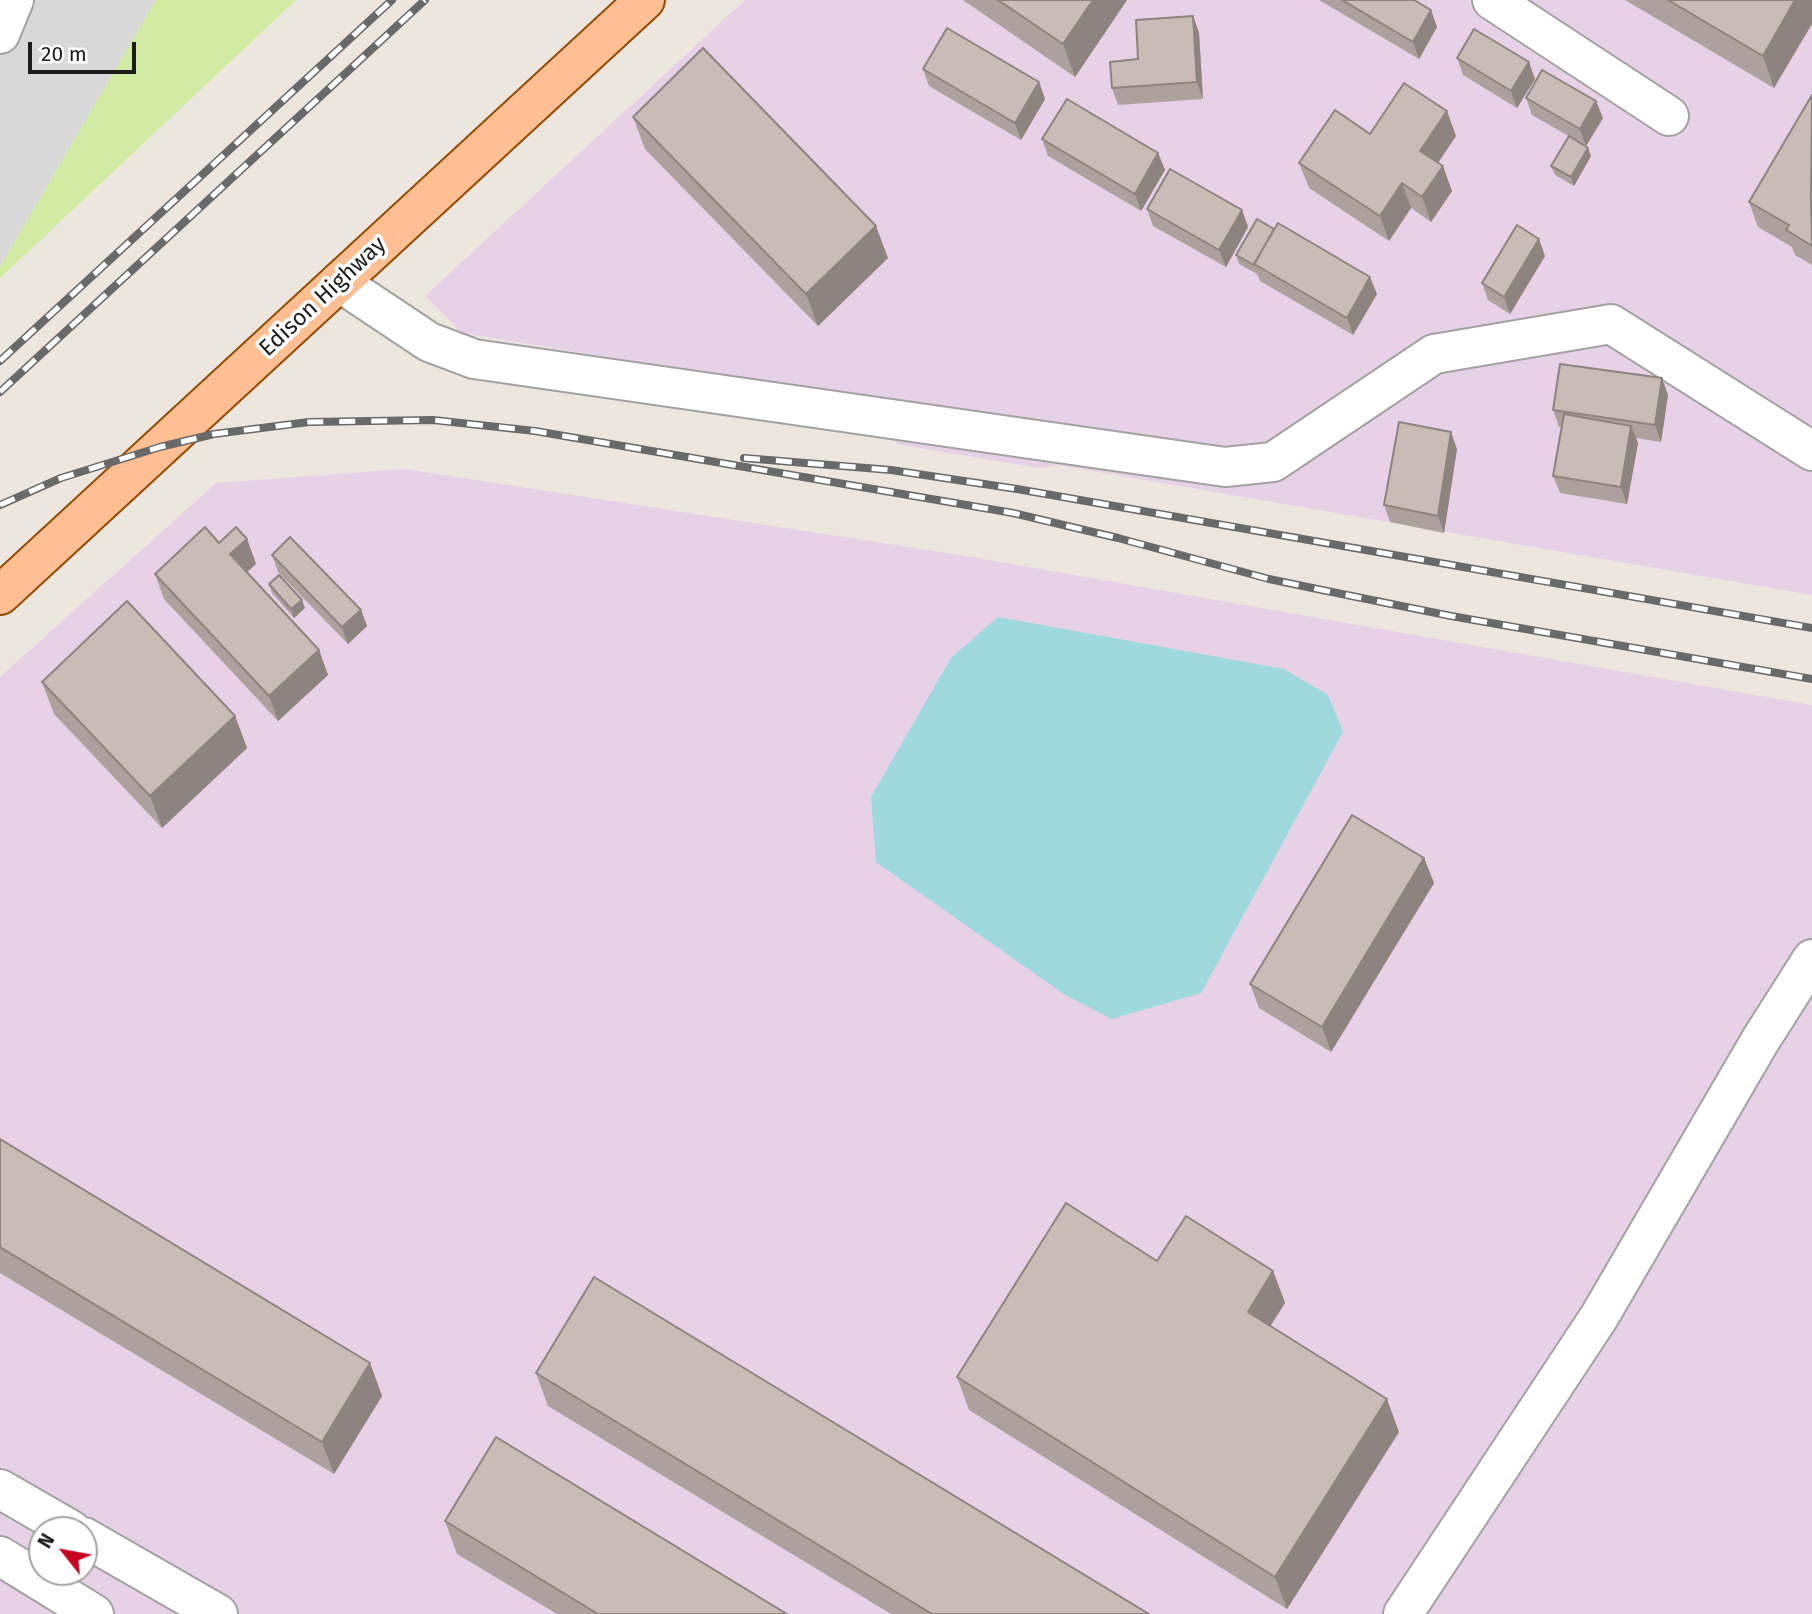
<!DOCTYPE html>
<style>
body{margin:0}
#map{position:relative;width:1812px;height:1614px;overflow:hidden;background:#ede6df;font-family:"Fira Sans",sans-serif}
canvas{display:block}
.north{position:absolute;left:28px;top:1516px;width:70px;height:70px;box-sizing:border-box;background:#fff;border:2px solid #a4a4a4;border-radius:50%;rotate:301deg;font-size:19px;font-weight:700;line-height:28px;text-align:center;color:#1b1b1b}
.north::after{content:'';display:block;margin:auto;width:24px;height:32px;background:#c6001f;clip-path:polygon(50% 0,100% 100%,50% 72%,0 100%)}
.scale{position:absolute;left:28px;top:42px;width:108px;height:32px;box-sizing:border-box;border:4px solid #1b1b1b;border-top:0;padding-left:9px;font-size:21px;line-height:24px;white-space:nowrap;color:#1b1b1b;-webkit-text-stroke:5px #fff;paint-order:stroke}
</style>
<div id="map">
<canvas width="1812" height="1614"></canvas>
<div class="north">N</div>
<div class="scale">20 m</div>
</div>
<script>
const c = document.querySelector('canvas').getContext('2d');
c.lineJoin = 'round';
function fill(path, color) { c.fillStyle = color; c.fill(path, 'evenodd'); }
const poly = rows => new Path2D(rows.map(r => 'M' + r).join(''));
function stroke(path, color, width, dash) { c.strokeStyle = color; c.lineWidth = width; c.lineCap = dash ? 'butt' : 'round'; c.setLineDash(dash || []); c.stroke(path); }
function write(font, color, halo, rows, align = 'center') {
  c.font = font + ' "Fira Sans",sans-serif'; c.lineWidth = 7; c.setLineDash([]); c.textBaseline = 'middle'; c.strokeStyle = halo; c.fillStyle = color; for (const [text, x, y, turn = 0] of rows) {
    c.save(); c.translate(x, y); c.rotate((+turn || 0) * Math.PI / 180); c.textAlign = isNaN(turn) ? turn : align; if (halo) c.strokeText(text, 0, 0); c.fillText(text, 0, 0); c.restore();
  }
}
const residential = poly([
 [0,0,156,0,0,267]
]);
const industrial = poly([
 [745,0,1812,0,1812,595,1058,465,1038,468,896,444,899,405,462,333,425,296],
 [405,469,966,556,1812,705,1812,1614,0,1614,0,677,216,483],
 [42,1530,84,1530,84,1572,42,1572]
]);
const grass = poly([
 [156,0,296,0,0,278,0,267]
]);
const water = poly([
 [998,617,1284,669,1328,695,1343,732,1201,993,1112,1019,1065,995,876,862,871,797,951,658]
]);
const minor = poly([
 [1492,0,1669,116],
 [0,34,14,0],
 [339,282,429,342,474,359,1225,467,1273,462,1434,354,1611,324,1812,451],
 [0,1489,71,1530],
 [84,1537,218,1614],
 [0,1556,94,1614],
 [1403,1614,1599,1317,1760,1041,1812,959]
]);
const major = poly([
 [0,595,645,0]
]);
const rail = poly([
 [0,361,392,0],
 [0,392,425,0],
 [744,458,891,470,1017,489,1812,628],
 [0,505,61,478,160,447,214,434,309,422,433,420,535,431,1013,513,1118,538,1269,579,1322,590,1451,616,1812,679]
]);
const wall = poly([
 [963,0,1127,0,1075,77],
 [1319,0,1414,0,1437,27,1419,59],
 [1625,0,1812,0,1774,88],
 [1193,16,1199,33,1203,99,1118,105,1112,88,1138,59],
 [1457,58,1535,79,1517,108,1463,75],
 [923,69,1039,82,1045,99,1021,140,929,86],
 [1812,95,1812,265,1795,255,1792,247,1758,227,1749,202],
 [1526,98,1603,118,1586,146,1532,115],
 [633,117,888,258,818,326,645,149],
 [1370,134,1456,136,1438,163,1452,191,1431,222,1411,208,1389,241,1309,188,1299,163],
 [1042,139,1158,153,1165,170,1141,211,1048,156],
 [1591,156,1574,186,1555,175,1551,166],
 [1147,209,1242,210,1248,227,1226,267,1153,226],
 [1236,255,1377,294,1353,335,1260,281,1257,273,1257,274,1239,264],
 [1545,256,1510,314,1488,300,1482,283],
 [1668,395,1661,442,1636,438,1638,443,1627,504,1560,493,1553,476,1562,427,1559,427,1553,410],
 [1457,449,1444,533,1390,522,1384,505],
 [247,539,256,564,247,572,319,650,328,675,278,721,164,599,155,574],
 [272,555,361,610,367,626,348,644,278,572],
 [269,584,305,608,294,618,272,593],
 [42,682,235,716,247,748,162,828,54,714],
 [1424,858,1434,883,1331,1052,1259,1008,1250,984],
 [0,1139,370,1363,382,1396,334,1474,0,1273],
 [1157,1261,1273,1271,1285,1303,1270,1326,1399,1432,1287,1609,969,1410,957,1377],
 [536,1373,1149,1614,891,1614,548,1406],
 [445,1521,787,1614,557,1614,457,1554]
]);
const shadedWall = poly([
 [1093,0,1127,0,1075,77,1063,44],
 [1795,0,1812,0,1812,24,1774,88,1763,56],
 [1431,10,1437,27,1419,59,1413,42],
 [1193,16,1199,33,1203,99,1197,82],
 [1529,62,1535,79,1517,108,1511,91],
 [1039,82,1045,99,1021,140,1015,123],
 [1596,101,1603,118,1586,146,1580,129],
 [1447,111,1456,136,1429,176,1420,151],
 [1588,148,1591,156,1574,186,1571,177],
 [1158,153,1165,170,1141,211,1135,194],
 [1443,166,1452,191,1431,222,1422,197],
 [1402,183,1411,208,1389,241,1380,216],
 [1242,210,1248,227,1226,267,1219,250],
 [876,226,888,258,818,326,806,294],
 [1539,239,1545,256,1510,314,1504,297],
 [1370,277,1377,294,1353,335,1347,318],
 [1662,378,1668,395,1661,442,1655,425],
 [1631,426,1638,443,1627,504,1621,487],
 [1451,432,1457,449,1444,533,1438,516],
 [247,539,256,564,239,579,230,554],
 [302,600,305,608,294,618,291,609],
 [361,610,367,626,348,644,342,627],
 [319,650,328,675,278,721,269,696],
 [235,716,247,748,162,828,150,796],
 [1424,858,1434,883,1331,1052,1322,1027],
 [1273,1271,1285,1303,1259,1344,1248,1312],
 [370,1363,382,1396,334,1474,322,1442],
 [1387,1399,1399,1432,1287,1609,1275,1577]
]);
const building = poly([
 [998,0,1093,0,1063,44,998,0],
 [1342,0,1414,0,1431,10,1413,42,1342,0],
 [1668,0,1795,0,1763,56,1668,0],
 [1193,16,1197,82,1112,88,1110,62,1138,59,1136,20,1193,16],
 [947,28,1039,82,1015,123,923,69,947,28],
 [1474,29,1529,62,1511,91,1457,58,1474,29],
 [703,48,876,226,806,294,633,117,703,48],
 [1542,70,1596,101,1580,129,1526,98,1542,70],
 [1404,83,1447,111,1420,151,1443,166,1422,197,1402,183,1380,216,1299,163,1335,110,1370,134,1404,83],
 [1812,95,1811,200,1812,246,1786,230,1789,225,1749,202,1812,95],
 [1067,99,1158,153,1135,194,1042,139,1067,99],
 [1569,136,1588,148,1571,177,1551,166,1569,136],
 [1170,169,1242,210,1219,250,1147,209,1170,169],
 [1257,219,1274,229,1254,265,1236,255,1257,219],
 [1278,223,1370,277,1347,318,1254,264,1278,223],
 [1517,225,1539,239,1504,297,1482,283,1517,225],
 [1560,364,1662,378,1655,425,1553,410,1560,364],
 [1564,414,1631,426,1621,487,1553,476,1564,414],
 [1399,422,1451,432,1438,516,1384,505,1399,422],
 [205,527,219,543,236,527,247,539,230,554,319,650,269,696,155,574,205,527],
 [290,537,361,610,342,627,272,555,290,537],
 [279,575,302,600,291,609,269,584,279,575],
 [127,601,235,716,150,796,42,682,127,601],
 [1352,815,1424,858,1322,1027,1250,984,1352,815],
 [0,1139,370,1363,322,1442,0,1247,0,1139],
 [1066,1203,1157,1261,1186,1216,1273,1271,1248,1312,1387,1399,1275,1577,957,1377,1066,1203],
 [594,1277,1149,1614,932,1614,536,1373,594,1277],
 [496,1437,787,1614,598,1614,445,1521,496,1437]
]);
const streetNames = [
 ["Edison Highway",323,297,-43]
];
fill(residential, '#d9d8d8');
fill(industrial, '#e7d1e6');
fill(grass, '#d1eba2');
fill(water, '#9dd9dd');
stroke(minor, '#a2a2a2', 42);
stroke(major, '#924b00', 42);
stroke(minor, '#fff', 38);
stroke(major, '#ffbf93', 38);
stroke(rail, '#696969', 8);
stroke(rail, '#fff', 5, [16]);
fill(wall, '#ada19d');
fill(shadedWall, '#8d837f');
fill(building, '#c9bbb6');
stroke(building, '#8d837f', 2);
write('23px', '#1b1b1b', '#fff', streetNames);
</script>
